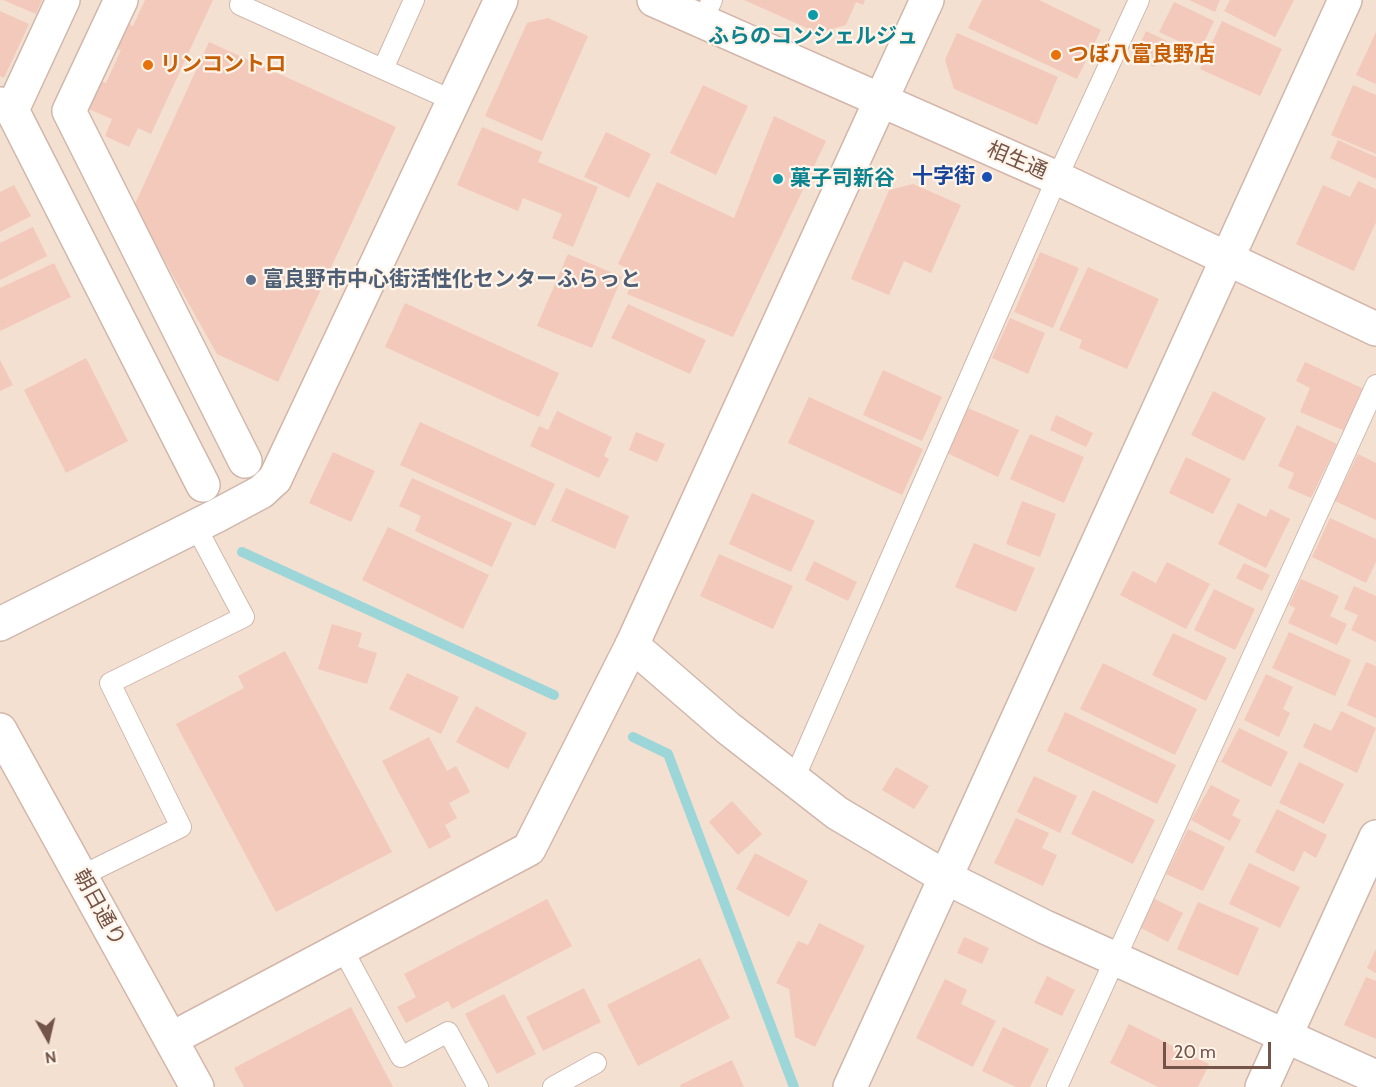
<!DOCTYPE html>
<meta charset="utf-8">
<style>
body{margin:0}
#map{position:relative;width:1376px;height:1087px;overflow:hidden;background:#fcefe3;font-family:Cabin,sans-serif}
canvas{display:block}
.north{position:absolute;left:18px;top:1009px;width:60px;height:60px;-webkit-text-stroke:4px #fff4e9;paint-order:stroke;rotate:172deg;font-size:16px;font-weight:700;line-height:24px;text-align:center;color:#745349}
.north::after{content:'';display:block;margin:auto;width:21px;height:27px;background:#745349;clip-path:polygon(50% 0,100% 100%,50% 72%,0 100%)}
.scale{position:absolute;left:1163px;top:1042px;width:108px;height:27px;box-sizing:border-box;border:3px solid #745349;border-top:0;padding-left:8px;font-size:18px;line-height:21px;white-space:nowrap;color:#745349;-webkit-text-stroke:4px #fff4e9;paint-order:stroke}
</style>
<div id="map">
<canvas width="1376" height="1087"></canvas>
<div class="north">N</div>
<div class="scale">20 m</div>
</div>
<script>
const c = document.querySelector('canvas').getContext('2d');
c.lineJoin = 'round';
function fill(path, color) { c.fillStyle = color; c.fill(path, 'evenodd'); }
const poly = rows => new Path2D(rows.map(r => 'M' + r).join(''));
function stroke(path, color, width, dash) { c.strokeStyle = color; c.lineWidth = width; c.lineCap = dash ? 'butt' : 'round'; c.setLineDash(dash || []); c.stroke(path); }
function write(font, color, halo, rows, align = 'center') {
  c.font = font + ' Cabin,"Noto Sans JP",sans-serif'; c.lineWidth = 4.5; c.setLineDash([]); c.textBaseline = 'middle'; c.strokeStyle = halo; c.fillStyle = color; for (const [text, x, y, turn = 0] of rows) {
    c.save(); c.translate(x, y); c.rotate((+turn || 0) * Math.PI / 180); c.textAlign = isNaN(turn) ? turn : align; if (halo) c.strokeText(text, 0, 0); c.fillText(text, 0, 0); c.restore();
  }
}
const residential = poly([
 [0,0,1376,0,1376,1087,0,1087]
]);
const stream = poly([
 [242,552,554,695],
 [633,737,668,754,794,1087]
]);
const building = poly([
 [3,0,42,0,36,14],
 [145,0,213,0,151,134,138,128,129,147,105,136,112,119,86,108,99,80,106,83,121,50,115,48,126,22,133,26],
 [744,0,865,0,863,5,856,2,846,25,818,33],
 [982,0,1039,0,1101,30,1077,79,968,28],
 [1189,0,1220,0,1215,12],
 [1230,0,1294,0,1275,37,1224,11],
 [1174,2,1214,21,1200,51,1159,32],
 [0,11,29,24,4,78,0,76],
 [548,18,588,36,542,141,485,116,527,23],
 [1222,21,1282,49,1260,96,1200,69],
 [1146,31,1167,41,1154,67,1134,57],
 [1376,32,1376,84,1356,75],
 [957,33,1058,77,1037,125,954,89,945,60],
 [209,42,396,127,278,382,217,354,134,206],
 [703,85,748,106,716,175,670,153],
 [1353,85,1376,95,1376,154,1331,135],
 [774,116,826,141,733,337,627,294,637,273,618,264,657,182,734,218],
 [482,127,542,152,538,162,598,187,573,247,552,238,562,214,523,198,518,211,457,185],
 [606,132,651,154,629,198,584,177],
 [1338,140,1376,157,1376,179,1330,158],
 [1358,181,1376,189,1376,222,1354,271,1296,244,1323,185,1350,197],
 [913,184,961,205,931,273,904,261,889,295,851,279,889,190],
 [14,185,31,216,0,232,0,192],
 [33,227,47,256,0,280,0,243],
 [1040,252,1079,268,1053,328,1014,312],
 [568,254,622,277,592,348,537,326],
 [54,263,71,297,0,331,0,288],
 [1088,267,1159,299,1127,369,1079,348,1082,340,1059,330],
 [405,303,559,373,539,417,385,347],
 [628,304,706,340,690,374,611,338],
 [1010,318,1045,333,1028,374,992,358],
 [86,358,128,441,66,473,24,390],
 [0,360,13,385,0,391],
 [1305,362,1364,389,1345,431,1300,412,1310,388,1296,381],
 [883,370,942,397,922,441,863,415],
 [1213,391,1266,418,1244,461,1191,435],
 [809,397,923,449,902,495,788,443],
 [968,408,1019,430,998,477,947,453],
 [557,411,612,437,604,456,609,459,599,478,530,446,539,426,548,430],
 [1056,415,1093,433,1086,447,1050,430],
 [420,422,555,484,535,526,400,465],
 [1297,425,1337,444,1311,498,1288,488,1294,473,1278,466],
 [636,432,665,444,657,462,629,450],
 [1030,434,1084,457,1064,503,1010,479],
 [333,452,375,471,351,522,309,503],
 [1358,454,1376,463,1376,520,1335,501],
 [1186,457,1231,479,1213,514,1169,493],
 [412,478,512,523,492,567,415,531,421,516,399,506],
 [566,488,629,516,615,549,551,521],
 [752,493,815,521,791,572,729,544],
 [1022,501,1056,514,1040,557,1006,544],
 [1238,503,1266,517,1270,509,1290,519,1266,568,1218,544],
 [1330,518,1376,539,1376,562,1366,583,1312,557],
 [388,527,489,575,463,629,362,580],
 [974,543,1035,568,1016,612,955,587],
 [719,554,793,586,773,629,700,596],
 [814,561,857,582,848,601,805,580],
 [1167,562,1210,584,1186,629,1120,595,1133,571,1156,583],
 [1244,563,1270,575,1262,591,1236,578],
 [1301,579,1339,596,1330,616,1347,624,1337,645,1288,623,1295,608,1289,605],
 [1354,586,1376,596,1376,642,1351,630,1358,615,1344,609],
 [1214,589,1255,609,1235,650,1194,630],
 [332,624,362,633,358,647,377,653,367,684,318,669],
 [1289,632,1351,660,1335,696,1272,668],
 [1173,633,1227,658,1206,701,1152,675],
 [285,651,392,852,276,912,176,724,244,688,238,676],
 [1366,662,1376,666,1376,718,1347,705],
 [1103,663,1197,709,1175,755,1080,709],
 [407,673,459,697,441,734,389,709],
 [1266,674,1293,687,1283,709,1290,713,1279,737,1244,720],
 [476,706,527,733,508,769,456,742],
 [1341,711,1376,728,1357,773,1303,747,1314,723,1331,731],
 [1065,712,1176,765,1157,804,1047,751],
 [1239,728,1288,752,1271,787,1221,762],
 [429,737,447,771,456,766,470,792,449,803,457,818,445,825,451,837,429,849,382,761],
 [1299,762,1344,784,1324,824,1279,803],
 [896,767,929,786,914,809,882,790],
 [1034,776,1077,796,1060,833,1017,812],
 [1211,785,1240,800,1232,815,1241,820,1230,841,1191,820],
 [1093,790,1155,820,1133,864,1071,834],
 [732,801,762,834,738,855,709,822],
 [1277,809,1327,835,1316,858,1304,851,1294,872,1255,852],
 [1016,818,1049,833,1042,848,1057,855,1043,886,994,863],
 [1188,829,1225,847,1203,891,1166,874],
 [755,853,808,881,789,917,736,889],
 [1249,863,1300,887,1280,928,1229,904],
 [1153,898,1183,913,1168,942,1139,927],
 [547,899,572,946,452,1009,448,1001,406,1023,397,1007,416,997,404,974],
 [1198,902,1259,928,1238,976,1177,949],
 [819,923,865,946,815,1047,795,1037,789,989,776,983,798,941,808,945],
 [964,937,989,948,982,964,957,953],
 [1376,949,1376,973,1367,968],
 [700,958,730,1018,638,1066,607,1005],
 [1047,976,1075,990,1062,1016,1034,1003],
 [1366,977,1376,981,1376,1039,1344,1025],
 [945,979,967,990,961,1004,996,1021,973,1067,916,1038],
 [584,988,601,1022,543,1051,526,1017],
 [504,994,536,1054,497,1074,465,1014],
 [351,1007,393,1087,244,1087,234,1068],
 [1129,1024,1209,1064,1198,1087,1158,1087,1110,1063],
 [1003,1027,1049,1049,1030,1087,1016,1087,982,1071],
 [732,1060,744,1087,681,1087,680,1085]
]);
const lane = poly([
 [242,0,240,5,454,101],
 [702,22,712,0],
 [383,69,414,0],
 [794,779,1057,178,1139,0],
 [81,876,181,827,110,683,244,617,196,527],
 [342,948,401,1057,448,1032,478,1087],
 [553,1087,596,1063],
 [1057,1087,1376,385]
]);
const street = poly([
 [121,0,69,111,245,461],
 [880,102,927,0],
 [0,104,12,110,203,485],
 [12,110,63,0],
 [0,624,218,515,261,492,275,479],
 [632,645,728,728,837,813,945,877,1045,927,1376,1077],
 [850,1087,1345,0],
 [1262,1087,1376,837]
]);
const secondary = poly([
 [654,0,1057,178,1376,329],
 [275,479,501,0],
 [0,730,197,1087],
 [171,1039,529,849,632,645,880,102]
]);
const markers = [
 [813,15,6,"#0f9aa8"],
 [1056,55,6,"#e8710a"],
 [148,65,6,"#e8710a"],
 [987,177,6,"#1a4fb4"],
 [778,179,6,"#0f9aa8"],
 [251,280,6,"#5c6f8a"]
];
const cultureNames = [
 ["ふらのコンシェルジュ",813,37],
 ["菓子司新谷",790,179,"left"]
];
const foodNames = [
 ["つぼ八富良野店",1068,55],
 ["リンコントロ",160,65]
];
const streetNames = [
 ["相生通",1017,161,23],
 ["朝日通り",99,908,61]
];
const transitNames = [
 ["十字街",975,177]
];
const serviceNames = [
 ["富良野市中心街活性化センターふらっと",263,280]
];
fill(residential, '#f4e0d1');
stroke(stream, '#9dd6d8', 10);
fill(building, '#f2c9ba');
stroke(lane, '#d0b7ac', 22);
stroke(street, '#d0b7ac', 36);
stroke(secondary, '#d3b6a9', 36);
stroke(lane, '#fff', 20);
stroke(street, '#fff', 33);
stroke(secondary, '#fff', 33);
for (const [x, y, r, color] of markers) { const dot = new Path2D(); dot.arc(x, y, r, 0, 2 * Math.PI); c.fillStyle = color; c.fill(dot); stroke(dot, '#fff4e9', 2); }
write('bold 21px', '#0d838f', '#fff4e9', cultureNames);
write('bold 21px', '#c56008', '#fff4e9', foodNames, 'left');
write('21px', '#745349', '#fff4e9', streetNames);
write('bold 21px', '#164399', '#fff4e9', transitNames, 'right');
write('bold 21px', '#4e5e75', '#fff4e9', serviceNames, 'left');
</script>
